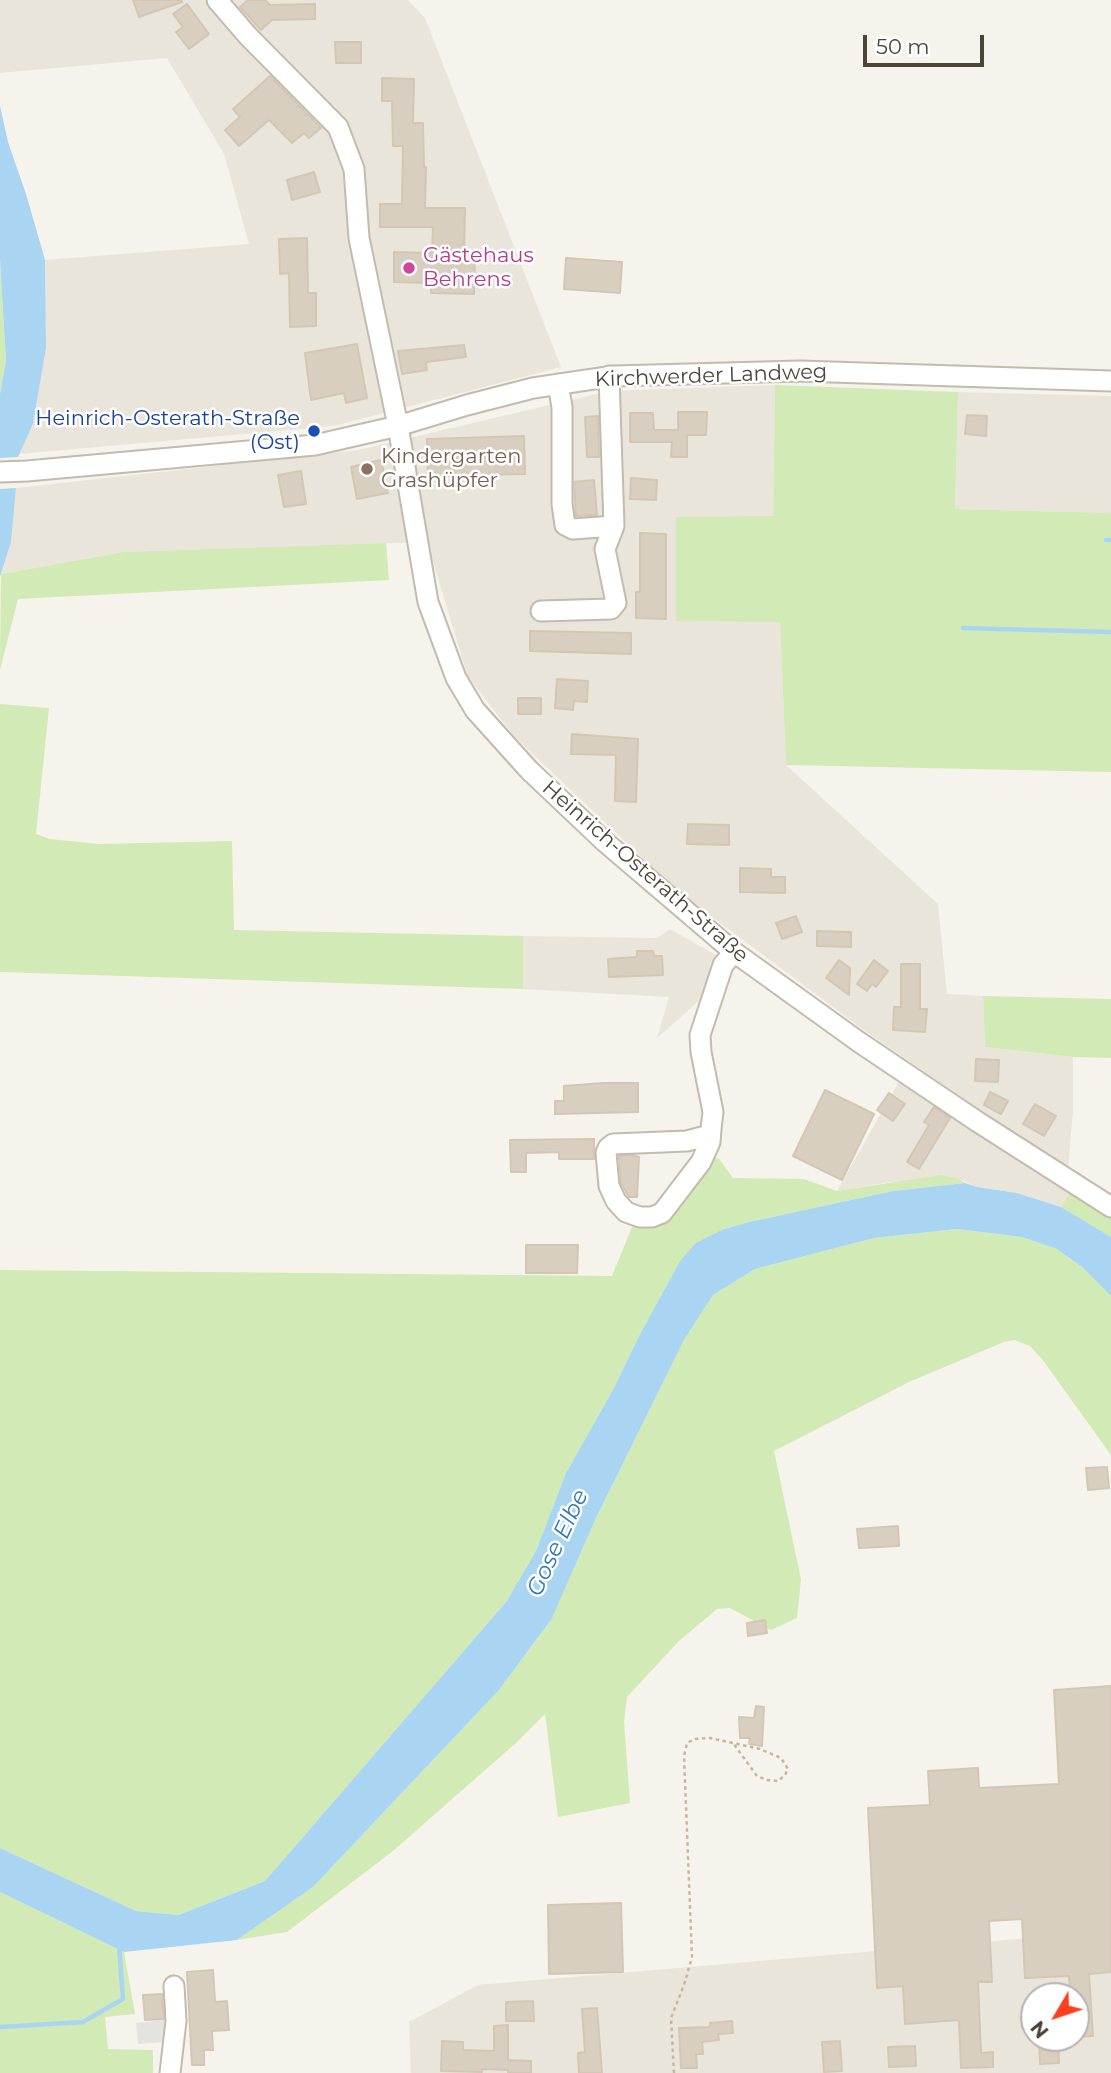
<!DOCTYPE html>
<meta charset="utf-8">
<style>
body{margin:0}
#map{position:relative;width:1111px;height:2073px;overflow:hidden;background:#f6f3ec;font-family:Montserrat,sans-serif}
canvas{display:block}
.north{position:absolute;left:1020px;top:1982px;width:70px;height:70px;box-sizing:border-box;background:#fff;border:2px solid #b7b4b0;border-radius:50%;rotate:231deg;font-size:19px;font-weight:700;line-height:28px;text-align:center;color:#4b4439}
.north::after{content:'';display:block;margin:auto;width:24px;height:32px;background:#fc3f1d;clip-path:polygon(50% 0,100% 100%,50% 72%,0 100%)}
.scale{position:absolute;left:863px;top:35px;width:121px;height:32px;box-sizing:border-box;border:4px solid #4b4439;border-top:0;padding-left:9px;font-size:21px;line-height:24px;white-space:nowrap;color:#4b4439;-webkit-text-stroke:5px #fff;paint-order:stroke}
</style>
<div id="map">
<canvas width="1111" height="2073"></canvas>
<div class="north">N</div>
<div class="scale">50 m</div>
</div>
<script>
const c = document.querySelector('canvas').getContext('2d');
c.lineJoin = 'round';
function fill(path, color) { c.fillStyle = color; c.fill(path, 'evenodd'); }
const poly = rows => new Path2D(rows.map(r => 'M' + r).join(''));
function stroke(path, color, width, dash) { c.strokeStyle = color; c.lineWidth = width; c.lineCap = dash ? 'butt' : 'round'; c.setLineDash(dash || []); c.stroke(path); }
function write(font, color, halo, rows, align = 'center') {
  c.font = font + ' Montserrat,sans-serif'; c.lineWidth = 5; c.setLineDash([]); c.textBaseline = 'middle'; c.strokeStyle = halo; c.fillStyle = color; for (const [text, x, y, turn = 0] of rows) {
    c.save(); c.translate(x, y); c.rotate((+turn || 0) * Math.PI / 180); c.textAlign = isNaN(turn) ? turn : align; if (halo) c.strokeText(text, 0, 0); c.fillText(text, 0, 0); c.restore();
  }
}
const residential = poly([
 [0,0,408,0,425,18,561,367,334,426,19,454,33,424,46,348,45,260,249,244,224,154,167,58,0,73],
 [775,385,773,517,780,621,786,765,938,904,947,994,983,996,985,1047,1073,1057,1073,1111,1068,1170,865,1031,676,890,514,736,468,677,427,542,123,552,1,574,11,542,16,488,358,450,609,391],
 [958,392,1111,396,1111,513,955,509],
 [670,929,737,967,657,1038,669,997,523,989,523,936,657,938],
 [901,1078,1071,1190,1061,1207,1017,1193,977,1187,959,1179,891,1182,837,1191],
 [1111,1931,1111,2073,411,2073,409,2022,478,1985],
 [1034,1996,1076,1996,1076,2038,1034,2038]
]);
const green = poly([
 [0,259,6,361,0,394],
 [775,385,958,392,955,509,1111,513,1111,772,786,765,780,622,676,621,676,517,773,516],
 [386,543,389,580,18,599,0,670,1,574,123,552],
 [0,704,49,708,36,834,50,839,99,844,232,841,234,930,523,936,523,989,0,972],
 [983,996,1111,999,1111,1058,1073,1057,985,1047],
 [713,1157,719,1159,733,1178,804,1179,837,1191,941,1175,959,1179,965,1183,893,1191,749,1222,724,1229,680,1261,639,1336,614,1388,566,1473,536,1551,506,1602,265,1881,177,1915,136,1911,0,1848,0,1270,612,1276,632,1227,646,1226],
 [1071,1190,1111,1216,1111,1237,1061,1207],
 [957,1229,1022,1237,1057,1249,1082,1267,1111,1296,1111,1455,1042,1359,1030,1346,1014,1340,1004,1342,909,1382,774,1451,801,1579,797,1618,771,1630,730,1608,717,1609,679,1641,627,1697,624,1722,630,1803,558,1817,545,1714,517,1742,393,1851,287,1932,237,1940,313,1887,499,1690,549,1623,596,1518,684,1340,713,1295,755,1269,874,1238],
 [0,1892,124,1952,135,2014,105,2017,108,2049,153,2050,153,2073,0,2073]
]);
const parking = poly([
 [165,2020,167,2042,138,2044,136,2023]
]);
const water = poly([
 [0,106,8,142,26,194,45,260,46,348,33,424,18,457,0,458,0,394,6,361,0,259],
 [16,488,11,542,0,577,0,489],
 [965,1183,977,1187,1017,1193,1061,1207,1111,1237,1111,1296,1082,1267,1057,1249,1022,1237,957,1229,874,1238,755,1269,713,1295,684,1340,596,1518,551,1620,499,1690,313,1887,237,1940,124,1952,0,1892,0,1848,136,1911,178,1915,265,1881,506,1602,536,1551,566,1473,614,1388,639,1336,680,1261,696,1243,724,1229,749,1222,893,1191]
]);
const stream = poly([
 [1106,540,1111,540],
 [963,628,1111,632],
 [0,2027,83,2022,123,1999,119,1945]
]);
const building = poly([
 [133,0,181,0,182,2,139,17,133,0],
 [248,0,265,0,270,5,315,4,315,19,272,20,261,30,240,7,248,0],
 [187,4,209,34,189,49,176,32,183,27,173,14,187,4],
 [335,42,361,42,361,63,336,63,335,42],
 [270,76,321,128,309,138,304,133,292,143,269,120,239,146,225,130,240,117,233,109,270,76],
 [382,78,414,79,413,123,423,123,424,167,426,167,425,208,465,208,464,253,475,253,474,294,431,293,431,283,394,282,394,252,432,253,433,227,380,227,380,204,402,204,403,146,393,146,392,101,382,101,382,78],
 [314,172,320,192,292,200,287,180,314,172],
 [307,238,308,293,316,293,316,326,290,327,289,273,280,274,279,239,307,238],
 [566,258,622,262,620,293,564,289,566,258],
 [357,344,367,398,346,403,344,393,311,400,305,353,357,344],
 [464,345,466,357,426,362,427,370,402,374,398,351,464,345],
 [678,412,707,412,706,435,687,435,687,457,671,457,672,442,630,442,630,413,653,413,654,430,678,430,678,412],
 [967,415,987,416,986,436,965,434,967,415],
 [598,416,599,457,587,457,585,417,598,416],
 [524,436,525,474,428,476,427,439,524,436],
 [381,460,388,493,357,499,351,467,381,460],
 [301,471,306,504,284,507,278,475,301,471],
 [631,478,657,480,656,500,630,499,631,478],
 [594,480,597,515,576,516,574,482,594,480],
 [640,533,666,534,666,619,636,618,636,592,640,592,640,533],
 [530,631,631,633,631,654,530,651,530,631],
 [557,679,588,681,587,702,574,701,573,710,555,708,557,679],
 [518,698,541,698,541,714,518,714,518,698],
 [572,734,638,739,636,802,615,801,616,755,571,754,572,734],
 [688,824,729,825,729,845,687,844,688,824],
 [740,868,771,869,771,877,785,877,785,893,740,892,740,868],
 [796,916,802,932,782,939,776,923,796,916],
 [817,931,851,932,851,947,817,946,817,931],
 [637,951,653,951,654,956,662,956,663,975,609,977,608,959,637,957,637,951],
 [839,960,850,968,849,995,826,978,839,960],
 [874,960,888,971,876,987,872,984,867,991,857,984,874,960],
 [901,964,920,964,920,1009,927,1009,925,1032,893,1030,894,1007,901,1007,901,964],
 [976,1059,999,1060,998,1082,975,1081,976,1059],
 [603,1083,638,1083,638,1112,555,1114,555,1101,564,1101,564,1086,603,1083],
 [825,1090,874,1114,842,1180,793,1156,825,1090],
 [990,1092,1008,1101,1001,1114,984,1105,990,1092],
 [889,1093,905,1104,893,1121,877,1110,889,1093],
 [1035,1104,1056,1116,1044,1136,1023,1124,1035,1104],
 [934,1107,950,1118,919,1169,907,1162,929,1125,924,1122,934,1107],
 [594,1139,594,1159,559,1159,559,1152,526,1153,526,1172,511,1172,510,1140,594,1139],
 [633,1155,639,1157,637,1197,629,1197,621,1183,619,1156,633,1155],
 [526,1245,578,1245,577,1273,526,1273,526,1245],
 [1107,1467,1109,1488,1088,1490,1086,1468,1107,1467],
 [898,1526,899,1546,859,1548,857,1529,898,1526],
 [765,1620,767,1633,748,1636,747,1623,765,1620],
 [1111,1686,1111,1972,1089,1974,1093,2036,1076,2037,1076,1996,1070,1996,1069,1976,1025,1978,1022,1919,989,1921,992,1982,978,1982,981,2053,993,2052,993,2067,961,2068,959,2020,905,2024,903,1986,877,1988,868,1808,930,1805,928,1771,978,1768,979,1788,1059,1784,1054,1690,1111,1686],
 [756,1706,764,1707,762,1746,749,1744,750,1738,740,1738,739,1717,754,1718,756,1706],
 [621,1903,623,1972,549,1974,548,1905,621,1903],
 [213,1970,215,2002,227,2001,229,2030,212,2031,213,2050,204,2050,204,2065,192,2065,187,1972,213,1970],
 [162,1994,164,2019,145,2020,143,1995,162,1994],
 [533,2001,534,2021,506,2021,506,2002,533,2001],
 [597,2008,602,2073,579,2073,578,2053,585,2052,582,2009,597,2008],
 [732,2021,733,2033,718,2034,719,2040,702,2042,703,2054,696,2054,697,2068,681,2068,679,2028,710,2027,710,2023,732,2021],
 [508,2025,508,2060,531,2061,531,2073,508,2073,508,2070,482,2069,482,2072,441,2071,442,2041,463,2042,463,2050,494,2051,494,2026,508,2025],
 [1039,2038,1058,2038,1059,2063,1040,2064,1039,2038],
 [840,2041,842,2071,824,2072,822,2042,840,2041],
 [915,2046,916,2066,889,2067,888,2047,915,2046]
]);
const path = poly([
 [674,2073,671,2018,684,1985,692,1957,684,1756,687,1743,695,1739,710,1738,760,1749,781,1758,788,1769,785,1775,778,1781,767,1780,757,1776,733,1743]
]);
const minor = poly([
 [217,0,248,36,338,127,354,169,359,238,398,426,428,602,456,678,475,710,529,770,605,842,734,952,859,1042,978,1122,1111,1207],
 [558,384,562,407,562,504,565,525,573,529,614,526],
 [0,472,27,471,315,445,398,426,467,405,533,388,614,376,800,371,1111,381],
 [541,611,611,609,616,603,605,549,614,526,609,376],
 [710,1135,687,1141,613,1144,608,1148,606,1153,609,1186,616,1201,626,1212,640,1217,652,1217,662,1213,701,1162,710,1142,711,1129,713,1112,701,1052,700,1035,723,965,734,952],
 [170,2073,176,2021,174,1986]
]);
const markers = [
 [409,268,7,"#d1479c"],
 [314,431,7,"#1a4fb4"],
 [367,469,7,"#8d6e63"]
];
const hotelNames = [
 ["Gästehaus",423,256],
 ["Behrens",423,280]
];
const streetNames = [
 ["Kirchwerder Landweg",711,376,-2],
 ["Heinrich-Osterath-Straße",645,872,41]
];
const transitNames = [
 ["Heinrich-Osterath-Straße",300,419],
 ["(Ost)",300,443]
];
const educationNames = [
 ["Kindergarten",381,457],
 ["Grashüpfer",381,481]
];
const waterNames = [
 ["Gose Elbe",558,1543,-65]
];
fill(residential, '#eae5da');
fill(green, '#d2eab5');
fill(parking, '#e5e3e0');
fill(water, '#a9d4f2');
stroke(stream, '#a9d4f2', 4.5);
fill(building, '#d8cfc1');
stroke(building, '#d3c7b4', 2);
stroke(minor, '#c2bbae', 23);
stroke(path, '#c4b79f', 2.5, [3.5, 3.5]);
stroke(minor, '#fff', 19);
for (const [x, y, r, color] of markers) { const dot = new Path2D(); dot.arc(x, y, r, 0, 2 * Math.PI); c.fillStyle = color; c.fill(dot); stroke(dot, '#fff', 2.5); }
write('21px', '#b23c85', '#fff', hotelNames, 'left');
write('21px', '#4b4439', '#fff', streetNames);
write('21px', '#164399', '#fff', transitNames, 'right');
write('21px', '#785e54', '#fff', educationNames, 'left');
write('italic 23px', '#2e7ab2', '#fff', waterNames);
</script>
